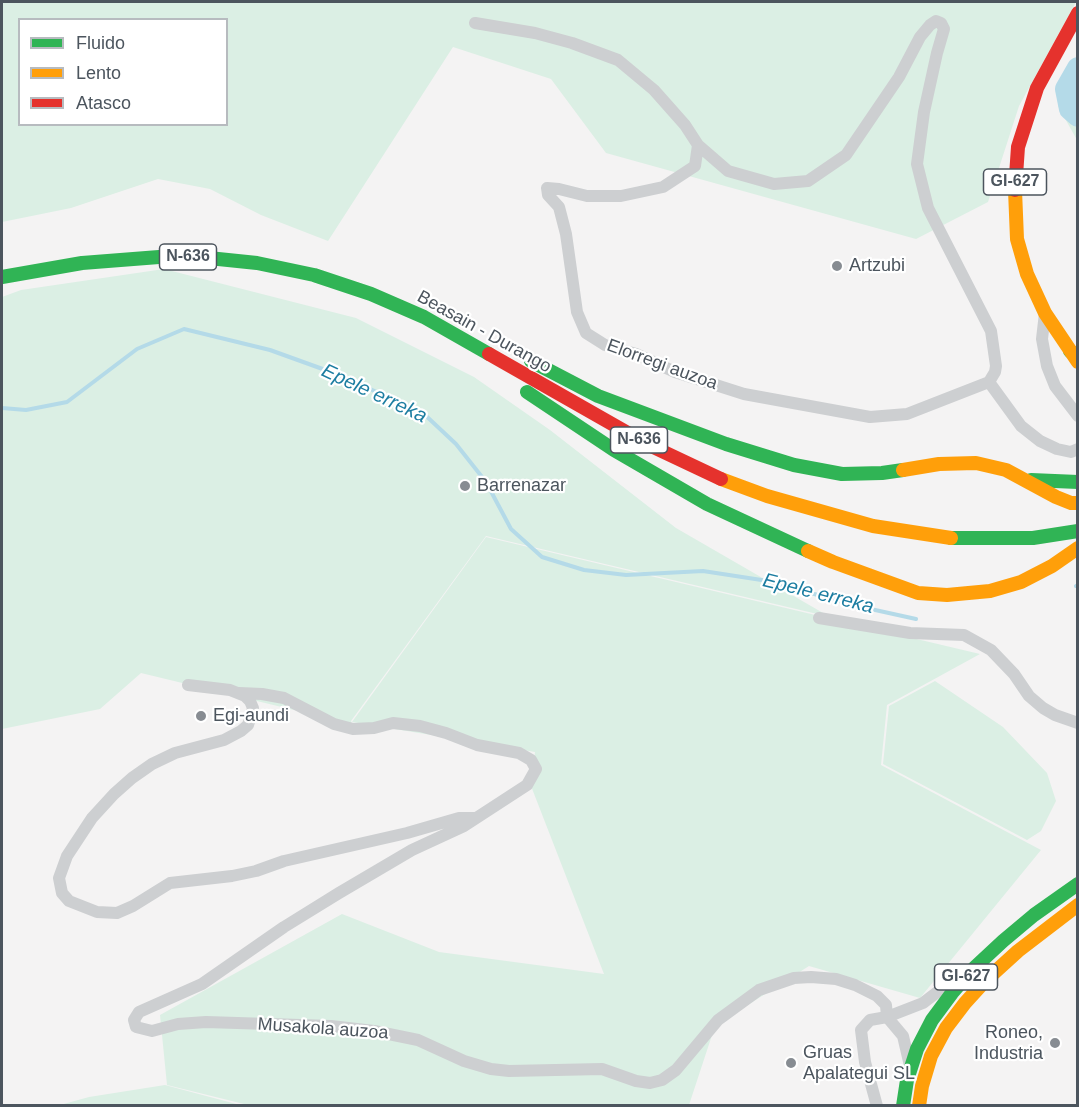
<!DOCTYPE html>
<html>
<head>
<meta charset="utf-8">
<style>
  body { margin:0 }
  #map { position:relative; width:1079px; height:1107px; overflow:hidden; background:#f4f3f3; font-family:Helvetica,sans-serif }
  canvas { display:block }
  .frame { position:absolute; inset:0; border:3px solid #4c555e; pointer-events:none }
  .legend { position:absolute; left:18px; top:18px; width:210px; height:108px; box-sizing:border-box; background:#fff; border:2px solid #b7bbbf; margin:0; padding:8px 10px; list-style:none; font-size:18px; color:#4c555e }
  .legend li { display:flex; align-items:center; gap:12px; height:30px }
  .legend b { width:30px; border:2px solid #b7bbbf }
</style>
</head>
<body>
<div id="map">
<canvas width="1079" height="1107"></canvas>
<div class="frame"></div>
<ul class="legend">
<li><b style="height:8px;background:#30b455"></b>Fluido</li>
<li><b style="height:8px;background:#ff9f0a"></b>Lento</li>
<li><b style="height:8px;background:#e5322d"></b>Atasco</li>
</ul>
</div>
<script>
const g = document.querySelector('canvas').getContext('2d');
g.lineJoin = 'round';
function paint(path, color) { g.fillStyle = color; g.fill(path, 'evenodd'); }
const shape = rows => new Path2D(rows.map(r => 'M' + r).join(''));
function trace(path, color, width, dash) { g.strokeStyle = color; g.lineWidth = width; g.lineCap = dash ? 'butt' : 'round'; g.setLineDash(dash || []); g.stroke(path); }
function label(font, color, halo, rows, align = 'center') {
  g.font = font + ' Helvetica,sans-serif'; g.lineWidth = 4.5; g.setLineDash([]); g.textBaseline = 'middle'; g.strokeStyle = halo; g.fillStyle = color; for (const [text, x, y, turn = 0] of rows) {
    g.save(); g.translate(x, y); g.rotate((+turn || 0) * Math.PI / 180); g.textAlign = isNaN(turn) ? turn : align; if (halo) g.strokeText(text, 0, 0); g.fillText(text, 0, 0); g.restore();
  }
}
paint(shape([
  [2,2,1076,2,1019,106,988,202,916,239,606,153,551,79,453,47,328,241,261,215,210,189,158,179,71,208,2,222],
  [20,20,226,20,226,124,20,124],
  [1077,59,1077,140,1058,106,1065,79],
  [164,269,356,318,474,377,550,430,676,528,830,617,486,536,351,721,352,724,141,673,100,709,2,729,2,297,21,290],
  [486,537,980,654,887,705,881,765,1041,850,920,998,809,966,715,1026,689,1105,248,1105,167,1085,160,1015,342,914,439,952,604,974,531,786,535,752,352,722],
  [935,681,1003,727,1047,773,1056,801,1041,831,1027,840,883,764,889,706],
  [165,1085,240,1105,60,1105,89,1097]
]), '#dbefe4');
trace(shape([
  [2,408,26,410,67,402,137,349,184,329,270,350,342,376,424,414,456,444,486,482,511,529,542,557,584,570,626,575,703,571,768,581,857,606,916,619],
  [1076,586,1078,585]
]), '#b4dae8', 4);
trace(shape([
  [1078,68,1066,89,1070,109,1078,116]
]), '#b4dae8', 22);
trace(shape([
  [475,23,535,33,572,43,618,60,654,90,685,125,698,145,695,166,663,187,621,196,587,196,559,189,547,188,548,195,559,207,566,234,577,312,586,333,605,345,636,354,675,372,744,394,870,417,907,414,989,382],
  [698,145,728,171,774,184,808,181,846,155,899,77,920,37,930,25,936,21,941,23,944,29,937,53,924,112,917,164,928,208,991,331,996,366,995,372,989,382,1021,426,1040,441,1057,449,1071,452,1078,449],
  [1045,313,1042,339,1047,366,1055,386,1078,416],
  [819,618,910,633,964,635,991,650,1014,674,1029,696,1043,708,1055,715,1078,723],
  [188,685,230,690,245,696,250,701,253,708,248,725,241,731,224,740,175,753,152,764,132,778,114,794,92,818,67,856,59,878,62,893,69,901,97,912,117,913,133,906,170,883,232,876,256,871,284,861,407,833,459,818,474,818],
  [239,693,262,694,284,698,334,724,353,729,374,728,393,723,420,726,446,733,477,745,519,753,531,760,536,769,527,785,464,826,412,850,339,893,284,927,202,984,139,1012,134,1020,136,1027,152,1031,178,1024,206,1022,331,1026,374,1031,418,1040,464,1061,491,1069,509,1071,602,1069,636,1081,650,1083,662,1080,676,1070,718,1020,759,990,794,978,811,977,836,979,855,985,877,996,886,1005,887,1017,903,1036,910,1066],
  [877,1106,865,1062,861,1030,870,1020,887,1017,923,1003,957,977]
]), '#cdcfd1', 12);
trace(shape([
  [2,277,82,263,159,257,199,257,257,263,314,275,371,294,424,317,489,354],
  [1070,351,1078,358],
  [531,361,598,396,726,444,794,465,842,474,882,473,903,470],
  [527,392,614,450,707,504,808,551],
  [1031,480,1078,482],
  [951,538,1033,538,1078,531],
  [903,1106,907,1080,917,1049,932,1020,952,993,974,968,1003,941,1034,915,1078,884]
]), '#30b455', 14);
trace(shape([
  [1015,190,1017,239,1027,274,1045,313,1078,362],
  [903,470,939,464,976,463,1006,470,1056,497,1071,503,1078,503],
  [721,479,767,496,873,526,951,538],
  [808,551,833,562,918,593,947,595,990,591,1021,582,1052,566,1078,548],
  [919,1106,922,1086,931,1056,946,1028,965,1003,985,981,1018,951,1078,905]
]), '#ff9f0a', 14);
trace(shape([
  [1015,190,1018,147,1037,88,1078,13],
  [489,354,649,445,721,479]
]), '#e5322d', 14);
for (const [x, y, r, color] of [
  [837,266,6,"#878c92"],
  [465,486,6,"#878c92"],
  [201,716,6,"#878c92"],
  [1055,1043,6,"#878c92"],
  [791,1063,6,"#878c92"]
]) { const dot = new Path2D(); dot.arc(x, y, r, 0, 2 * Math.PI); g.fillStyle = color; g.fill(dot); trace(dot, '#fff', 2); }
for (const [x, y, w] of [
  [1015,182,63],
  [188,257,57],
  [639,440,57],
  [966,977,63]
]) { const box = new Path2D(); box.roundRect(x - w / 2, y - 13, w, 26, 4.5); g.fillStyle = '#fff'; g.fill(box); trace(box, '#4c555e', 1.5); }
label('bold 16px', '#4c555e', null, [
  ["GI-627",1015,182],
  ["N-636",188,257],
  ["N-636",639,440],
  ["GI-627",966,977]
]);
label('18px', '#4c555e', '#fff', [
  ["Artzubi",849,266],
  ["Barrenazar",477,486],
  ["Egi-aundi",213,716],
  ["Roneo,",1043,1033,"right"],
  ["Industria",1043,1054,"right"],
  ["Gruas",803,1053],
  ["Apalategui SL",803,1074]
], 'left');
label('18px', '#4c555e', '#fff', [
  ["Beasain - Durango",484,332,29],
  ["Elorregi auzoa",662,365,20],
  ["Musakola auzoa",323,1029,4]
]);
label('italic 20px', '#1c7da1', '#fff', [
  ["Epele erreka",374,394,25],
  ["Epele erreka",818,594,14]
]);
</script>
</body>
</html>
